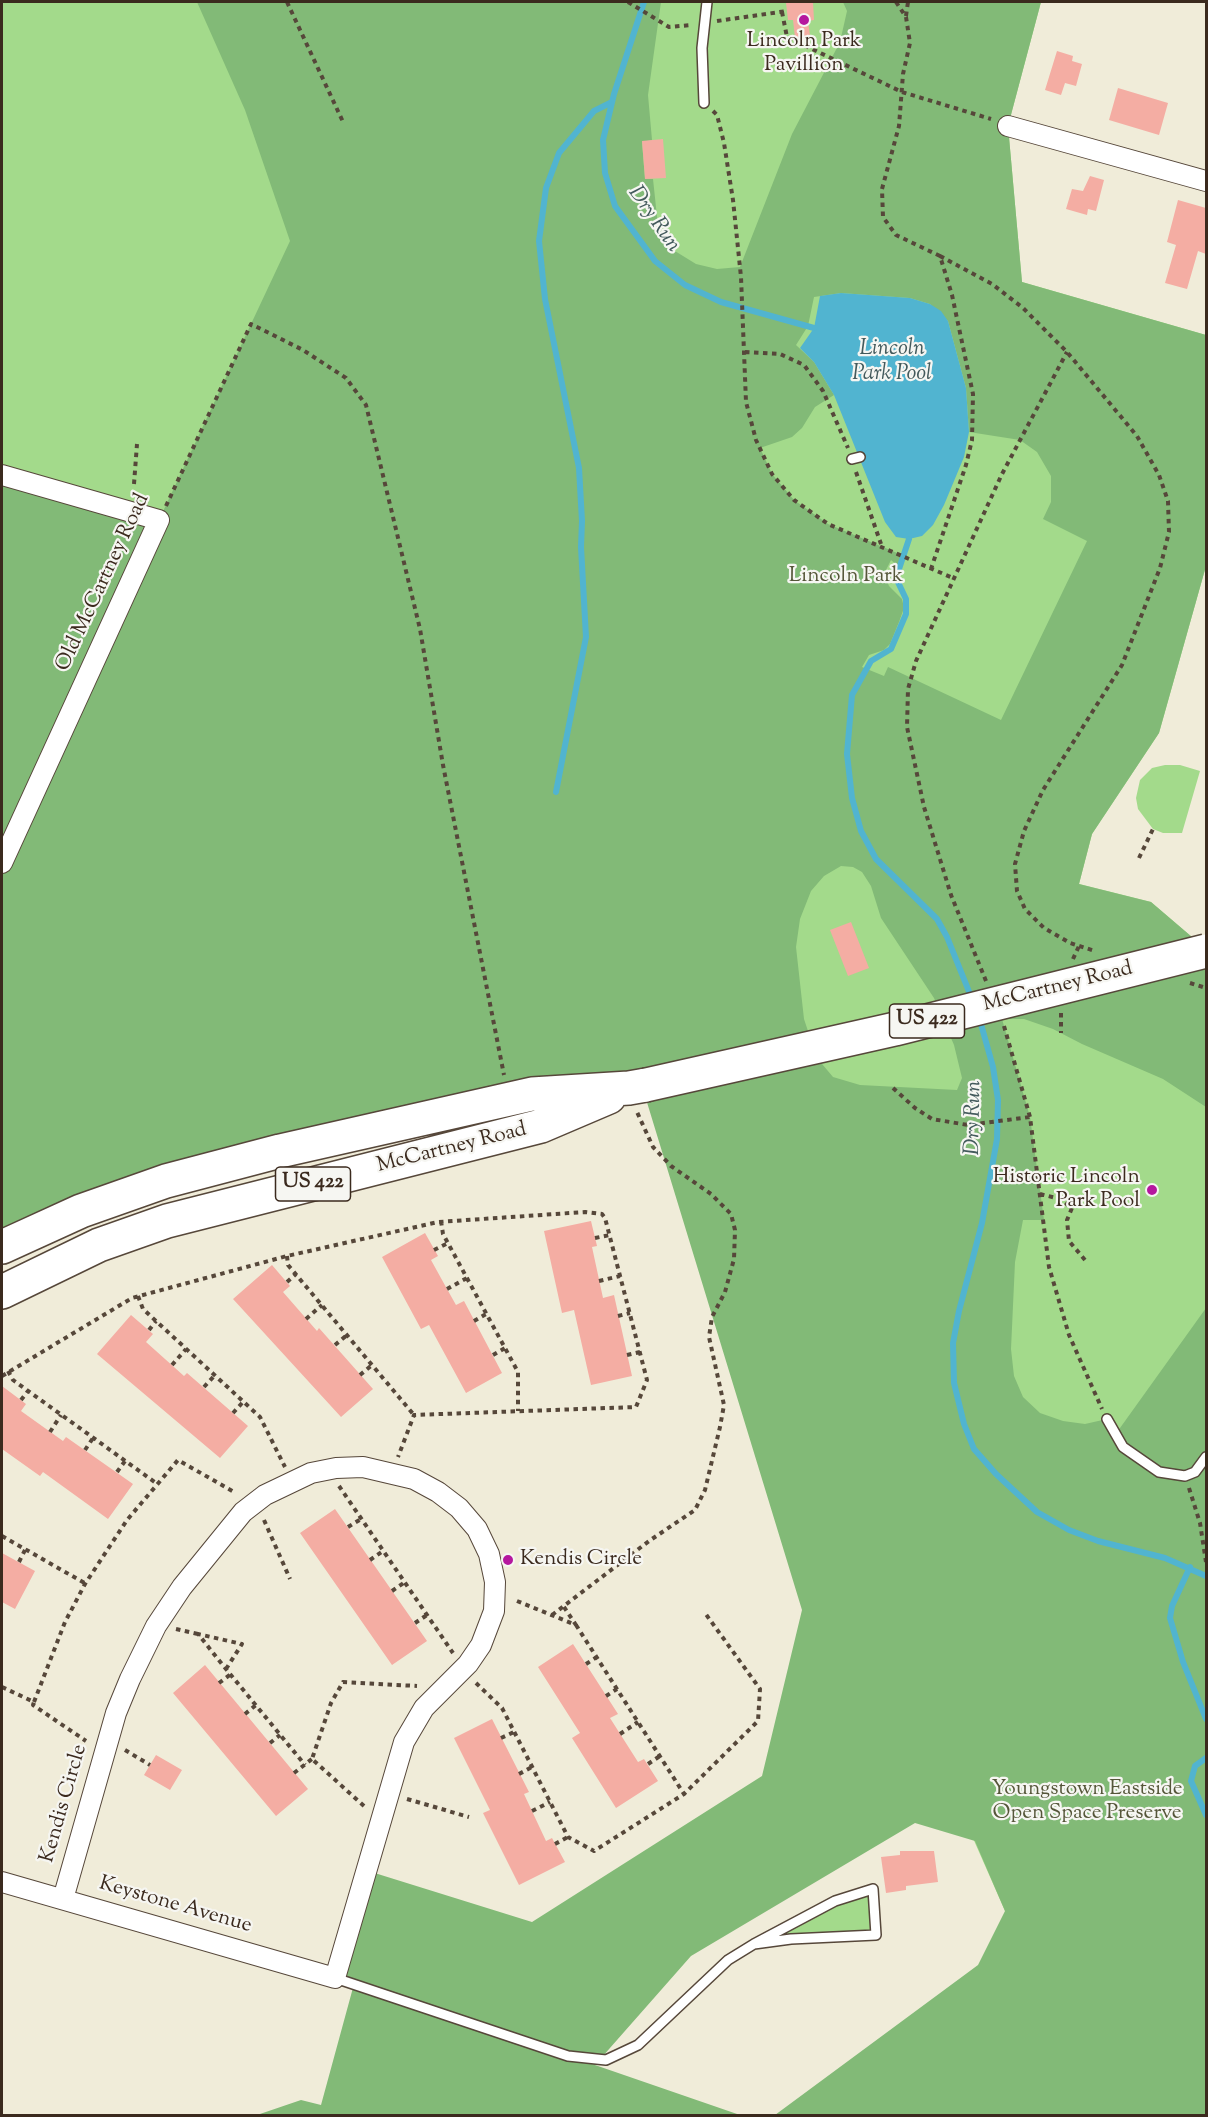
<!DOCTYPE html>
<html>
<head>
<meta charset="utf-8">
<style>
  body { margin:0 }
  #map { position:relative; width:1208px; height:2117px; overflow:hidden; background:#f0ecd9; font-family:"Sorts Mill Goudy",serif }
  canvas { display:block }
  .frame { position:absolute; inset:0; border:3px solid #3b2a1e; pointer-events:none }
</style>
</head>
<body>
<div id="map">
<canvas width="1208" height="2117"></canvas>
<div class="frame"></div>
</div>
<script>
const g = document.querySelector('canvas').getContext('2d');
g.lineJoin = 'round';
function paint(path, color) { g.fillStyle = color; g.fill(path, 'evenodd'); }
const shape = rows => new Path2D(rows.map(r => 'M' + r).join(''));
function trace(path, color, width, dash) { g.strokeStyle = color; g.lineWidth = width; g.lineCap = dash ? 'butt' : 'round'; g.setLineDash(dash || []); g.stroke(path); }
function label(font, color, halo, rows, align = 'center') {
  g.font = font + ' "Sorts Mill Goudy",serif'; g.lineWidth = 4.5; g.setLineDash([]); g.textBaseline = 'middle'; g.strokeStyle = halo; g.fillStyle = color; for (const [text, x, y, turn = 0] of rows) {
    g.save(); g.translate(x, y); g.rotate((+turn || 0) * Math.PI / 180); g.textAlign = isNaN(turn) ? turn : align; if (halo) g.strokeText(text, 0, 0); g.fillText(text, 0, 0); g.restore();
  }
}
paint(shape([
  [2,2,1041,2,1008,126,1022,282,1206,335,1206,566,1159,733,1092,834,1079,884,1151,902,1206,949,1206,2115,1006,2009,1005,1911,642,1086,2,475],
  [1165,765,1180,765,1200,771,1182,833,1163,833,1153,829,1138,809,1136,798,1140,780,1152,768],
  [873,1889,876,1935,754,1944,835,1901]
]), '#a3da8b');
paint(shape([
  [197,2,661,2,648,95,652,140,642,142,645,179,653,179,658,226,670,248,696,264,717,269,740,267,792,134,840,42,847,11,843,2,1041,2,1008,126,1022,282,1206,335,1206,566,1159,733,1092,834,1079,884,1151,902,1206,949,1206,1107,1163,1079,1082,1044,1053,1029,1024,1019,1002,1019,1030,1117,1044,1220,1023,1220,1015,1262,1011,1349,1014,1376,1023,1397,1040,1413,1063,1421,1085,1424,1107,1419,1115,1435,1206,1308,1206,2115,775,2115,978,1965,1005,1911,975,1841,915,1823,691,1956,595,2065,740,2115,257,2115,301,2100,321,2105,354,1984,335,1978,365,1870,532,1922,762,1776,802,1610,642,1086,280,1151,2,1247,2,475,159,520,290,241,245,110],
  [841,293,910,298,930,304,948,321,966,388,969,432,1020,440,1037,452,1051,476,1051,502,1043,519,1087,541,1001,720,888,667,884,676,862,667,869,655,884,650,890,644,899,622,904,608,902,599,889,586,884,574,891,560,898,566,902,555,828,524,794,500,772,474,760,448,792,437,802,428,815,407,834,395,814,362,796,345,808,326,814,297],
  [841,866,853,867,862,872,871,886,881,918,934,998,954,1045,962,1078,957,1090,860,1085,833,1077,817,1058,804,1019,796,947,800,919,811,891,824,876]
]), '#82ba77');
paint(shape([
  [841,293,910,298,930,304,941,311,948,321,966,388,969,432,964,457,944,505,933,525,922,536,909,539,896,537,885,522,834,395,814,362,800,348,814,328,820,296]
]), '#51b4d0');
trace(shape([
  [644,2,614,94,603,140,605,173,615,206,655,261,685,285,721,302,814,328],
  [909,539,896,578,906,599,906,614,891,649,871,661,852,695,847,754,852,798,861,831,876,859,937,919,947,937,972,999],
  [556,792,586,637,581,547,582,521,579,468,545,299,539,241,546,188,559,153,594,111,612,102],
  [979,1017,993,1067,998,1100,997,1139,982,1223,959,1311,953,1343,954,1383,964,1424,974,1449,996,1474,1037,1512,1069,1530,1098,1541,1165,1558,1206,1576],
  [1190,1567,1172,1606,1170,1618,1183,1662,1206,1719],
  [1206,1758,1195,1766,1191,1781,1206,1815]
]), '#51b4d0', 6);
paint(shape([
  [813,2,814,20,808,21,810,36,795,38,793,20,788,20,786,3],
  [1057,51,1073,56,1072,61,1082,64,1076,86,1065,83,1061,95,1045,90],
  [1118,88,1168,103,1159,135,1109,120],
  [663,139,666,178,645,179,642,141],
  [1090,176,1104,180,1096,211,1088,209,1087,215,1066,209,1072,189,1083,191],
  [1178,200,1206,208,1206,254,1198,251,1187,289,1165,283,1176,245,1167,242],
  [851,922,869,968,848,976,830,930],
  [591,1221,597,1246,592,1247,603,1298,614,1295,632,1376,591,1385,574,1310,562,1313,544,1231],
  [425,1233,438,1256,431,1260,447,1289,456,1305,464,1301,502,1373,466,1393,429,1325,421,1329,382,1257],
  [272,1265,290,1286,283,1292,317,1331,319,1328,373,1389,341,1417,233,1299],
  [131,1315,153,1334,146,1342,184,1376,187,1373,248,1426,220,1458,97,1354],
  [2,1386,26,1404,21,1411,63,1441,66,1437,133,1484,108,1519,43,1472,40,1476,2,1449],
  [335,1509,427,1641,392,1665,300,1533],
  [2,1553,35,1571,15,1609,2,1602],
  [573,1644,618,1714,610,1718,638,1762,644,1759,658,1781,616,1808,572,1738,580,1733,538,1667],
  [205,1665,308,1789,276,1816,173,1693],
  [492,1719,529,1792,524,1794,546,1841,552,1838,565,1862,519,1885,483,1813,490,1810,454,1738],
  [156,1755,182,1770,170,1790,144,1775],
  [900,1851,934,1851,938,1882,906,1886,906,1890,886,1893,881,1857,900,1855]
]), '#f4ada3');
const lane = shape([
  [704,103,702,48,707,2],
  [852,459,860,457],
  [1107,1419,1123,1447,1159,1472,1185,1476,1195,1472,1206,1457],
  [335,1978,568,2056,606,2060,638,2045,728,1960,754,1944,791,1939,876,1935,873,1889,835,1901,754,1944]
]);
const street = shape([
  [1008,126,1206,181],
  [2,475,159,520,2,863],
  [2,1882,335,1978,404,1742,424,1708,468,1664,481,1645,494,1611,495,1582,489,1554,477,1529,459,1508,438,1492,414,1479,363,1467,336,1468,311,1473,265,1495,243,1512,182,1587,156,1626,130,1679,116,1713,63,1899]
]);
const highway = shape([
  [2,1247,81,1211,166,1181,280,1151,532,1094,629,1088,646,1085],
  [2,1292,99,1245,167,1221,541,1126,609,1097]
]);
trace(lane, '#56473a', 12);
trace(street, '#56473a', 22);
trace(highway, '#56473a', 36);
trace(shape([
  [287,2,344,124],
  [628,2,669,27,691,25],
  [896,2,906,17,910,43,903,74,899,126,882,189,883,217,896,235,940,256,952,295,973,394,972,440,966,465,931,569],
  [782,12,787,37,902,92,991,119],
  [906,16,908,2],
  [717,21,787,11],
  [713,111,717,115,724,143,733,200,741,277,746,402,756,440,772,474,794,500,828,524,953,578],
  [940,256,992,284,1023,308,1067,352,1137,436,1159,475,1168,501,1169,532,1160,568,1122,665,1043,790,1024,831,1015,864,1017,891,1025,909,1044,928,1070,943,1095,951],
  [745,352,780,354,804,365,823,391,848,448],
  [856,472,881,544],
  [134,484,137,444],
  [166,506,251,324,303,350,346,378,366,405,420,629,443,765,504,1075],
  [1139,858,1153,829],
  [1073,959,1079,946],
  [986,981,951,895,924,807,907,727,908,689,916,661,1002,474,1067,352],
  [1190,983,1206,988],
  [1061,1013,1061,1033],
  [1004,1026,1030,1117,1049,1267,1069,1335,1102,1409],
  [893,1088,915,1108,932,1119,968,1125,1030,1117],
  [1040,1194,1060,1199,1072,1208,1067,1220,1069,1241,1085,1260,1088,1257],
  [441,1221,443,1234,518,1372,518,1411],
  [595,1238,610,1235],
  [434,1250,448,1243],
  [287,1256,288,1265,414,1415],
  [599,1281,620,1276],
  [287,1282,296,1274],
  [447,1289,467,1278],
  [138,1296,143,1309,260,1417,285,1467],
  [618,1316,630,1313],
  [306,1319,322,1305],
  [474,1321,486,1314],
  [149,1330,156,1321],
  [335,1345,347,1335],
  [493,1355,505,1348],
  [627,1355,640,1352],
  [172,1365,186,1349],
  [8,1371,13,1380,156,1483],
  [360,1375,372,1365],
  [2,1376,132,1298,287,1256,438,1222,585,1212,602,1214,605,1218,647,1380,636,1407,414,1415,398,1457],
  [204,1387,215,1375],
  [21,1400,28,1391],
  [233,1413,243,1402],
  [50,1432,61,1415],
  [85,1450,93,1438],
  [117,1472,125,1461],
  [339,1486,453,1653],
  [1189,1488,1200,1523,1206,1562],
  [264,1520,290,1579],
  [348,1527,361,1519],
  [2,1536,88,1585],
  [370,1560,383,1551],
  [19,1562,25,1550],
  [392,1591,405,1582],
  [517,1601,576,1625,562,1604],
  [552,1615,649,1541,695,1510,705,1490,720,1427,724,1405,709,1337,712,1317,725,1292,734,1259,735,1230,731,1214,711,1194,671,1166,653,1147,637,1112],
  [415,1623,427,1615],
  [576,1625,684,1794],
  [176,1629,198,1634],
  [586,1664,597,1657],
  [226,1669,242,1644,198,1634,226,1669,305,1765],
  [219,1683,231,1674],
  [476,1683,502,1708,568,1837,594,1851,684,1794,758,1721,760,1689,705,1613],
  [2,1687,34,1702,33,1705,86,1741],
  [606,1696,617,1689],
  [34,1702,65,1622,85,1584,127,1520,178,1460,234,1492],
  [245,1714,256,1705],
  [620,1734,638,1722],
  [501,1738,514,1732],
  [270,1743,280,1735],
  [125,1750,150,1765],
  [648,1764,660,1756],
  [294,1773,312,1759],
  [519,1774,532,1767],
  [407,1799,469,1817],
  [364,1806,312,1759,331,1703,343,1682,417,1686],
  [532,1811,550,1802],
  [555,1844,568,1837]
]), '#56473a', 4, [4.5, 4.5]);
trace(lane, '#fff', 9);
trace(street, '#fff', 20);
trace(highway, '#fff', 33);
const highwayBridge = shape([
  [646,1085,895,1029,1206,951]
]);
trace(highwayBridge, '#56473a', 36, []);
trace(highwayBridge, '#fff', 33);
for (const [x, y, r, color] of [
  [804,20,6,"#b5179e"],
  [1152,1190,6,"#b5179e"],
  [508,1560,6,"#b5179e"]
]) { const dot = new Path2D(); dot.arc(x, y, r, 0, 2 * Math.PI); g.fillStyle = color; g.fill(dot); trace(dot, '#f6f6f2', 2); }
for (const [x, y, w] of [
  [927,1021,75],
  [313,1184,75]
]) { const box = new Path2D(); box.roundRect(x - w / 2, y - 17, w, 34, 4.5); g.fillStyle = '#f6f6f2'; g.fill(box); trace(box, '#3b2a1e', 1.5); }
label('bold 20px', '#3b2a1e', null, [
  ["US 422",927,1021],
  ["US 422",313,1184]
]);
label('21px', '#3b2a1e', '#f6f6f2', [
  ["Lincoln Park",804,42],
  ["Pavillion",804,66],
  ["Historic Lincoln",1140,1178,"right"],
  ["Park Pool",1140,1202,"right"],
  ["Kendis Circle",520,1560,"left"]
]);
label('21px', '#555639', '#f6f6f2', [
  ["Lincoln Park",846,577],
  ["Youngstown Eastside",1087,1790],
  ["Open Space Preserve",1087,1814]
]);
label('21px', '#3b2a1e', '#f6f6f2', [
  ["Old McCartney Road",104,583,-65],
  ["McCartney Road",1058,988,-14],
  ["McCartney Road",452,1149,-14],
  ["Kendis Circle",65,1804,-74],
  ["Keystone Avenue",175,1906,16]
]);
label('italic 22px', '#435a5c', '#f6f6f2', [
  ["Dry Run",653,220,55],
  ["Lincoln",892,350],
  ["Park Pool",892,375],
  ["Dry Run",975,1118,-89]
]);
</script>
</body>
</html>
